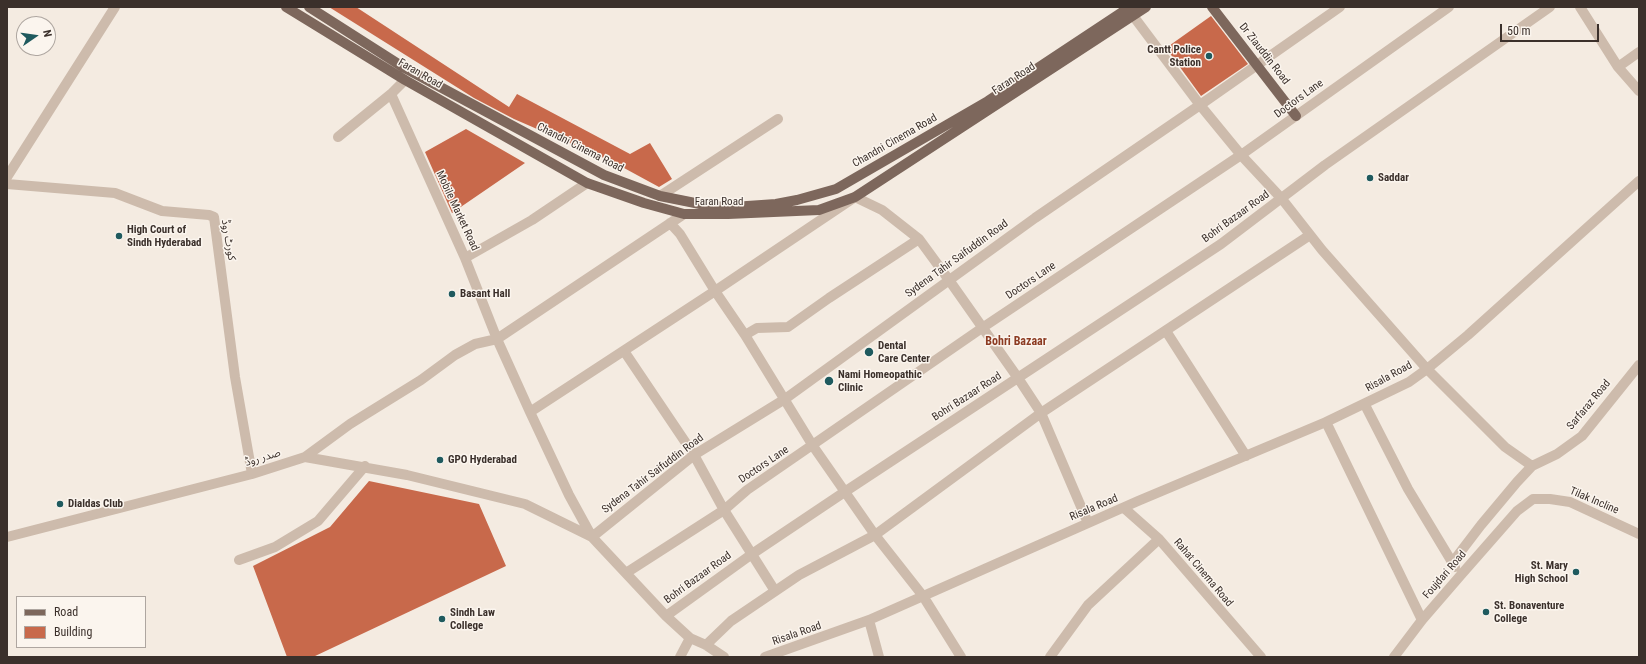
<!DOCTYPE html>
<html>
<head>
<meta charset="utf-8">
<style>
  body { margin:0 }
  #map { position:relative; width:1646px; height:664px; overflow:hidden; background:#f4ebe1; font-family:"Roboto Condensed",sans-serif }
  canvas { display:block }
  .frame { position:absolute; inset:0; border:8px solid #3b302b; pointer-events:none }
  .legend { position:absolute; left:16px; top:596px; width:130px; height:52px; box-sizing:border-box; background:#fbf5ee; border:1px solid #aea6a0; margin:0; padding:5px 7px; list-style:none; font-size:12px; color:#3b302b }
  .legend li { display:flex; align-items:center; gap:8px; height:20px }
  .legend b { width:20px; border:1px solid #aea6a0 }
  .north { position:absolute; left:16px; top:16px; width:40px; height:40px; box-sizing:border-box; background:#fbf5ee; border:1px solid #aea6a0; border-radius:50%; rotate:77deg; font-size:11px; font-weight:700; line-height:16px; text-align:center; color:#3b302b }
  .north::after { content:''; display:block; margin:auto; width:14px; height:18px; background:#1f5a5e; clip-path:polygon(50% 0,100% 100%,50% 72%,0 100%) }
  .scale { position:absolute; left:1500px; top:24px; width:99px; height:18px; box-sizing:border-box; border:2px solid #3b302b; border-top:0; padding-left:5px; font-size:12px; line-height:14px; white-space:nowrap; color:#3b302b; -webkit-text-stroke:3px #fbf5ee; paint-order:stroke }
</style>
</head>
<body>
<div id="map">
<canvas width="1646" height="664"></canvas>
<div class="frame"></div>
<ul class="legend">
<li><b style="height:5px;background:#7d675c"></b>Road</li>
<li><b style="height:11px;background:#c8694b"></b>Building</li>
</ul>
<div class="north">N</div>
<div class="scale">50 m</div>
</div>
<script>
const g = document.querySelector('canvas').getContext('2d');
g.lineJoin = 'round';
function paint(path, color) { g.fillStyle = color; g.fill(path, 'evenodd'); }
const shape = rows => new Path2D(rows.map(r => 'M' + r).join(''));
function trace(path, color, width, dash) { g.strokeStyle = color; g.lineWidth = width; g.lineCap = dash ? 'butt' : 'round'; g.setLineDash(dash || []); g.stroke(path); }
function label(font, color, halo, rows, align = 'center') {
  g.font = font + ' "Roboto Condensed","Noto Sans Arabic",sans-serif'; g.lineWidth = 3; g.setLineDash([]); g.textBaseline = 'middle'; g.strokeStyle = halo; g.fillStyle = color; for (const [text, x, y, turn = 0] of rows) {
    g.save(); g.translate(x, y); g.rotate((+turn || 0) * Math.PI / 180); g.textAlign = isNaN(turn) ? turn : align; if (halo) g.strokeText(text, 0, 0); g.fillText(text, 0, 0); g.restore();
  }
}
paint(shape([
  [329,7,356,7,509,107,517,94,630,154,650,143,672,179,659,187,613,162,514,119,474,98],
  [1211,16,1248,64,1201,96,1166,48],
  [466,129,525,163,452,213,425,152],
  [369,481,479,504,506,566,313,657,287,657,253,566,330,527]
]), '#c8694b');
trace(shape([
  [1580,7,1618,67,1639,91],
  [1128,9,1200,105,1241,155,1282,199,1322,250,1427,369,1505,447,1532,466],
  [1618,67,1639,52],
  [391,94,465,258,497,339,530,412,569,495,592,537,694,455,785,399,1035,218,1200,105,1340,7],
  [338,137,391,94,405,80],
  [7,177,115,7],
  [7,184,115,193,162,211,209,215,214,217,235,377,252,474],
  [660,196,778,119],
  [670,223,680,234,715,291,745,335,813,446,875,535,923,596,961,657],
  [465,258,532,220,587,183],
  [1166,331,1246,456],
  [745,335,757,328,788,327,829,298,919,239],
  [624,351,694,455,724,510,775,591],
  [1365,405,1408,489,1455,567],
  [530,412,715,291,855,197,882,210,919,239,949,280,1018,378,1041,413,1088,523],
  [1326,422,1422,620],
  [305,457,407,475,525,504,592,537,666,616,690,638,706,645,724,657],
  [1124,508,1159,539,1261,657],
  [7,537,252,474,305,457,350,424,421,380,455,355,475,344,497,339,684,214],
  [239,560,275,547,318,521,365,466],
  [1452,563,1481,525,1517,482,1532,466,1557,454,1582,436,1639,365],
  [626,573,724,510,747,490,982,328,1241,155,1449,7],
  [666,616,752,554,846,491,1221,244,1325,165,1550,7],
  [869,620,879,657],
  [706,645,731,621,799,575,875,535,1041,413,1310,235],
  [680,657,690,638],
  [765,657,869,620,1138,501,1326,422,1409,382,1427,369,1468,335,1639,181],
  [1050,657,1088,605,1159,539],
  [1394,657,1422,620,1460,576,1517,511,1533,499,1550,499,1570,502,1639,534]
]), '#cdbbac', 10);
trace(shape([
  [286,7,405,80,587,183,644,203,684,214,728,214,819,210,855,197,1146,7],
  [309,7,403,67,604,175,660,196,710,206,733,207,776,204,797,200,836,189,988,101,1130,7],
  [1212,7,1296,116]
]), '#7d675c', 10);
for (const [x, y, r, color] of [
  [1209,56,4,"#1f5a5e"],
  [1370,178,4,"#1f5a5e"],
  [119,236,4,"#1f5a5e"],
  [452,294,4,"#1f5a5e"],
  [869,352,5,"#1f5a5e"],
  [829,381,5,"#1f5a5e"],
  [440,460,4,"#1f5a5e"],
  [60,504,4,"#1f5a5e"],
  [1576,572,4,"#1f5a5e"],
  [1486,612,4,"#1f5a5e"],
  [442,619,4,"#1f5a5e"]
]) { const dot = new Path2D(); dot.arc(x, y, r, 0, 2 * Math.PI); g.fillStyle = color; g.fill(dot); trace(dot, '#fbf5ee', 1.5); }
label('bold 11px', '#3b302b', '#fbf5ee', [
  ["Cantt Police",1201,50,"right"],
  ["Station",1201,63,"right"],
  ["Saddar",1378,178],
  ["High Court of",127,230],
  ["Sindh Hyderabad",127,243],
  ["Basant Hall",460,294],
  ["Dental",878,346],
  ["Care Center",878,359],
  ["Nami Homeopathic",838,375],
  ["Clinic",838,388],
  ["GPO Hyderabad",448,460],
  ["Dialdas Club",68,504],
  ["St. Mary",1568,566,"right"],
  ["High School",1568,579,"right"],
  ["St. Bonaventure",1494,606],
  ["College",1494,619],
  ["Sindh Law",450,613],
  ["College",450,626]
], 'left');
label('11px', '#3b302b', '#fbf5ee', [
  ["Dr Ziauddin Road",1264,54,52],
  ["Faran Road",420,74,30],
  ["Faran Road",1014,79,-33],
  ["Doctors Lane",1299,99,-36],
  ["Chandni Cinema Road",895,141,-30],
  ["Chandni Cinema Road",580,148,27],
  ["Faran Road",719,202],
  ["Mobile Market Road",457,211,65],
  ["Bohri Bazaar Road",1236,217,-36],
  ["کورٹ روڈ",228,240,80],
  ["Sydena Tahir Saifuddin Road",957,259,-36],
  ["Doctors Lane",1031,281,-34],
  ["Risala Road",1389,377,-29],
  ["Bohri Bazaar Road",967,397,-33],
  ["Sarfaraz Road",1589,405,-50],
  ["صدر روڈ",263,458,-17],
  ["Doctors Lane",764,465,-34],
  ["Sydena Tahir Saifuddin Road",653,474,-37],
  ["Tilak Incline",1594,501,23],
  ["Risala Road",1094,508,-23],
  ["Rahat Cinema Road",1203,573,50],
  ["Foujdari Road",1445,575,-49],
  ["Bohri Bazaar Road",698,578,-36],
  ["Risala Road",797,634,-19]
]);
label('bold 12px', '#8c3b22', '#fbf5ee', [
  ["Bohri Bazaar",1016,342]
]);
</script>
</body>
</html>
